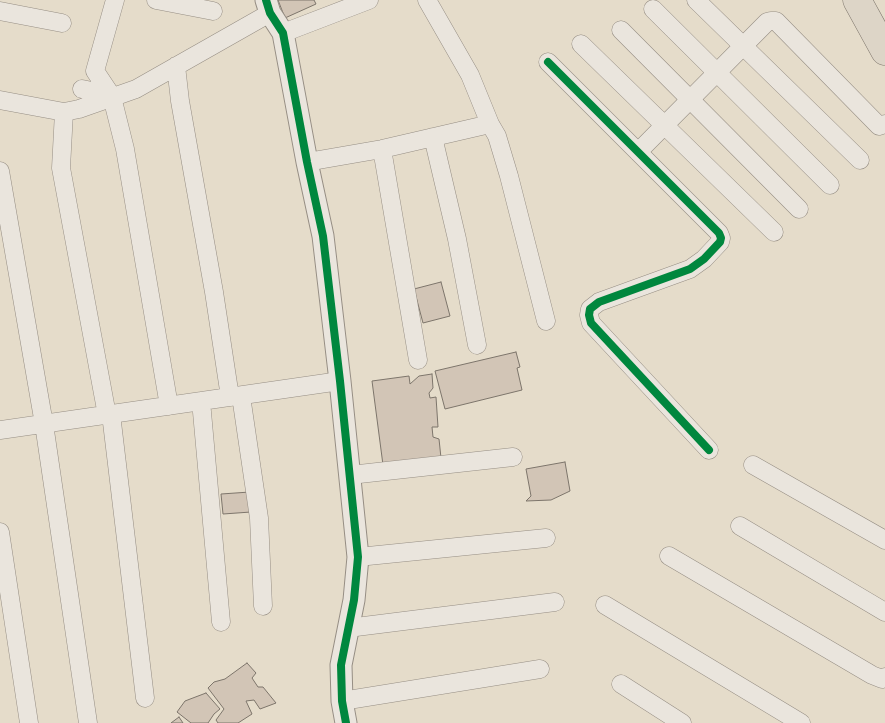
<!DOCTYPE html>
<html>
<head>
<meta charset="utf-8">
<style>
  body { margin:0 }
  canvas { display:block; background:#e5dcca }
</style>
</head>
<body>
<canvas width="885" height="723"></canvas>
<script>
const g = document.querySelector('canvas').getContext('2d');
g.lineJoin = 'round';
function paint(path, color) { g.fillStyle = color; g.fill(path, 'evenodd'); }
const shape = rows => new Path2D(rows.map(r => 'M' + r).join(''));
function trace(path, color, width, dash) { g.strokeStyle = color; g.lineWidth = width; g.lineCap = dash ? 'butt' : 'round'; g.setLineDash(dash || []); g.stroke(path); }
const building = shape([
  [278,0,314,0,316,4,285,18,278,0],
  [441,282,450,316,423,323,414,289,441,282],
  [516,352,520,367,517,368,522,390,445,409,435,371,516,352],
  [432,374,433,388,429,393,430,398,436,397,438,427,432,427,433,437,439,439,441,458,383,465,372,381,409,376,410,384,419,376,432,374],
  [565,462,570,491,551,500,526,501,531,496,526,469,565,462],
  [250,492,251,512,223,514,221,494,250,492],
  [247,663,256,673,252,678,258,687,263,687,276,703,260,709,254,700,246,701,252,714,238,723,218,723,216,720,224,709,208,688,214,682,225,679,247,663],
  [206,693,220,709,214,714,208,723,191,723,177,712,185,701,206,693],
  [179,717,183,723,171,723,179,717]
]);
paint(building, '#d2c5b6');
trace(building, '#7d756b', 1);
const minor = shape([
  [156,0,213,11],
  [427,0,470,75,490,124],
  [696,0,860,160],
  [653,9,830,185],
  [0,11,62,23],
  [621,30,799,209],
  [283,33,369,0],
  [581,44,774,232],
  [548,62,719,233,721,238,720,242,704,259,690,269,599,302,590,309,589,315,591,323,709,450],
  [176,66,180,101,214,292,230,397],
  [82,89,111,95,95,71,115,0],
  [112,97,125,149,169,406],
  [0,100,64,112,79,109,136,89,270,13],
  [64,112,61,168,107,415],
  [433,137,457,239,477,345],
  [382,149,418,360],
  [638,152,767,22,771,21,776,21,879,126,885,124],
  [307,162,382,149,490,124,497,136,509,176,546,321],
  [0,171,44,424,88,723],
  [241,396,259,518,263,606],
  [201,401,221,622],
  [111,414,145,698],
  [0,430,340,381],
  [753,465,885,540],
  [350,475,513,457],
  [740,526,885,612],
  [0,532,29,723],
  [669,556,872,675,882,679,885,677],
  [358,557,546,538],
  [605,605,801,723],
  [348,628,555,602],
  [621,684,682,723],
  [342,701,540,669]
]);
const tertiary = shape([
  [266,0,270,13,283,33,307,162,323,236,340,381,358,557,354,600,341,665,342,701,346,723]
]);
const primary = shape([
  [857,0,885,51]
]);
trace(minor, '#968e84', 19);
trace(tertiary, '#968e84', 23);
trace(primary, '#7d756b', 29);
trace(minor, '#eae5dd', 18);
trace(tertiary, '#eae5dd', 21);
trace(primary, '#ddd5c7', 28);
trace(shape([
  [266,0,270,13,283,33,307,162,323,236,340,381,358,557,354,600,341,665,342,701,346,723],
  [548,62,719,233,721,238,720,242,704,259,690,269,599,302,590,309,589,315,591,323,709,450]
]), '#00873e', 8);
</script>
</body>
</html>
